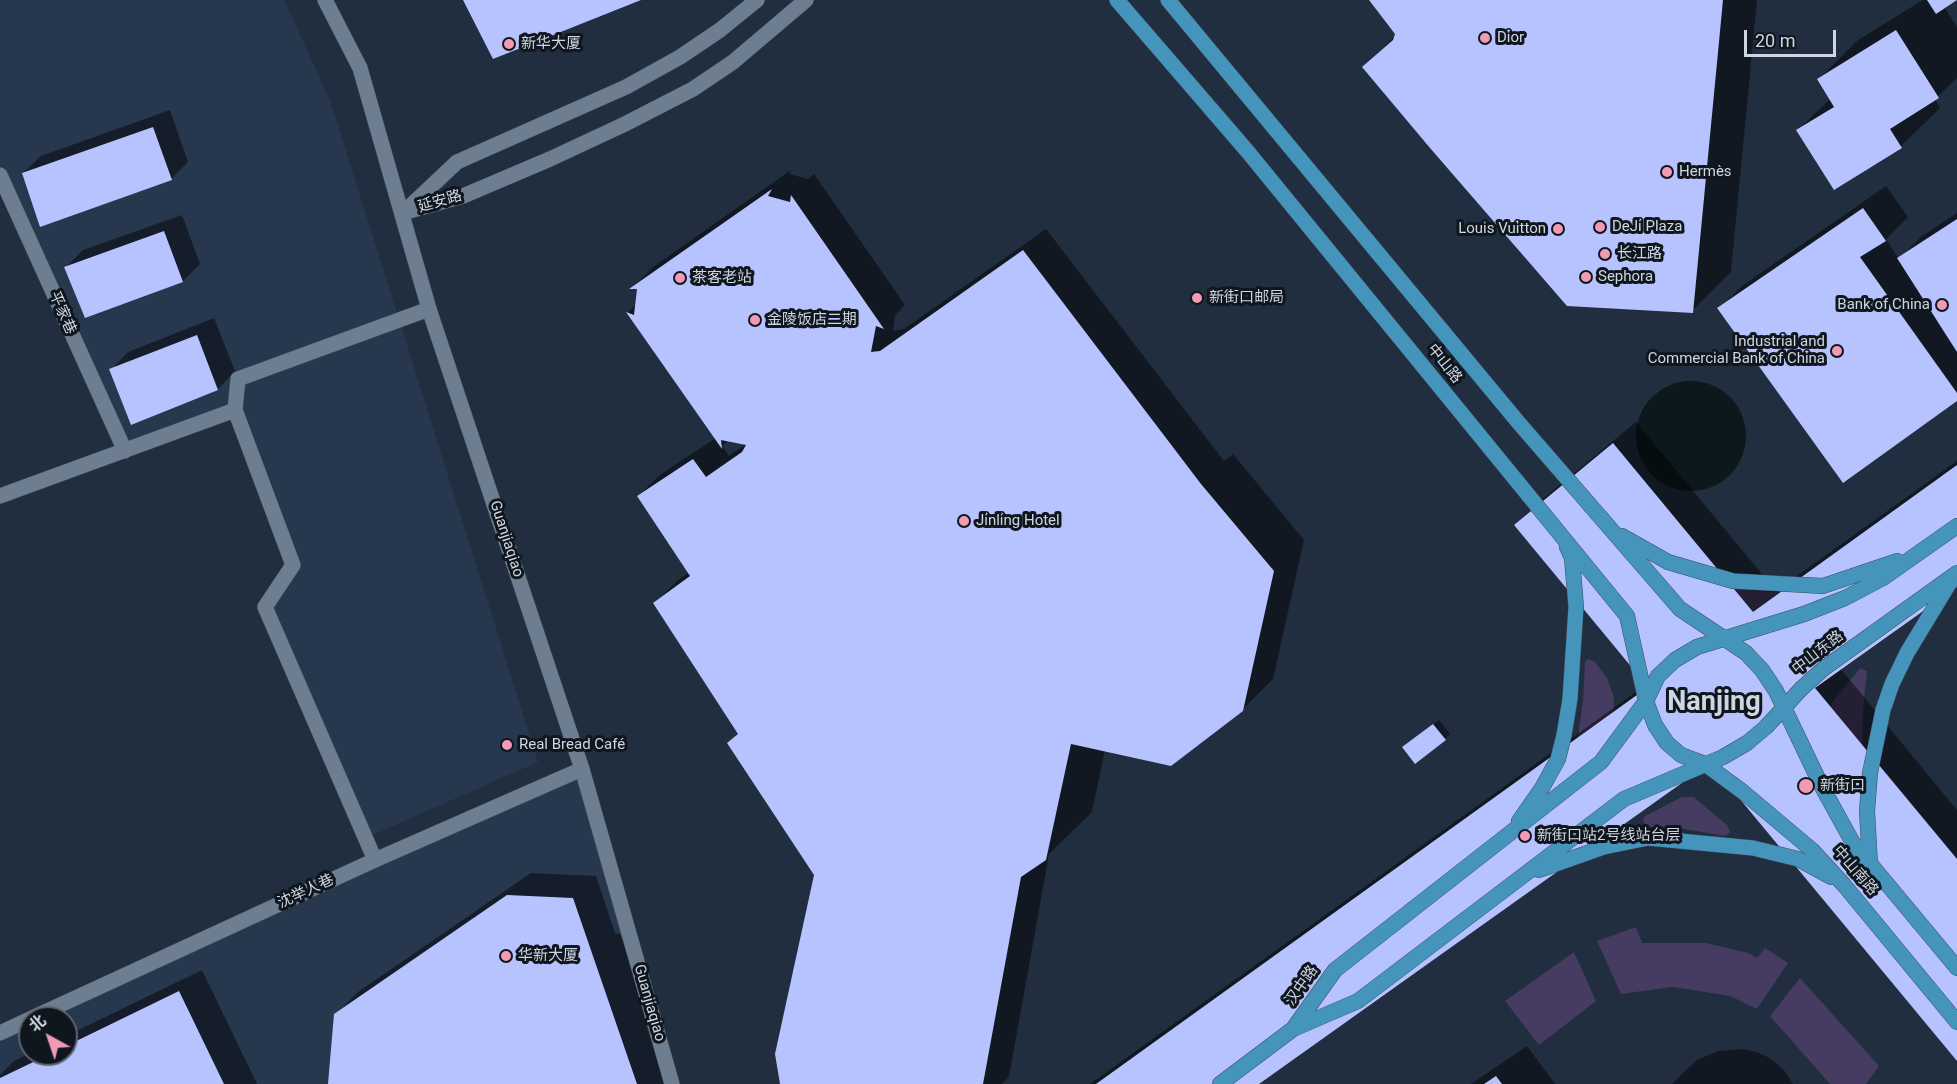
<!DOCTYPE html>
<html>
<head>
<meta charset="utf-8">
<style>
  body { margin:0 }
  #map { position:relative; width:1957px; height:1084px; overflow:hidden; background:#212e3f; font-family:Roboto,"Noto Sans SC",sans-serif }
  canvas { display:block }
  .north { position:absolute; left:18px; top:1006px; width:60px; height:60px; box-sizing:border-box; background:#10161e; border:2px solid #5c636c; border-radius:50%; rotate:320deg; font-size:16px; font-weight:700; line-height:24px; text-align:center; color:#ced6e1 }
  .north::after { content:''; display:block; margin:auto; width:21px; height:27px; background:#f09ab5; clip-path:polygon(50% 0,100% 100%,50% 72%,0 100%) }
  .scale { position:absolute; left:1744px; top:30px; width:92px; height:27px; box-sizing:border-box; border:3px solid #ced6e1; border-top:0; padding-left:8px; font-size:18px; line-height:21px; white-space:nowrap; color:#ced6e1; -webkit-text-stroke:4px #10161e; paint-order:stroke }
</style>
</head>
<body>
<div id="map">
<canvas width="1957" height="1084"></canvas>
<div class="north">北</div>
<div class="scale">20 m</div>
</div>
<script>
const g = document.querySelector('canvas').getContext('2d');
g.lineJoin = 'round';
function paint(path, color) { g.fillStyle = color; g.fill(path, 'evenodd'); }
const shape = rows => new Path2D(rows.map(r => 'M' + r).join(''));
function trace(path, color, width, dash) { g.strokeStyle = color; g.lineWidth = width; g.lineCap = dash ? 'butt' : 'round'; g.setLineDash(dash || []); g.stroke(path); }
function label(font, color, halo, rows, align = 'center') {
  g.font = font + ' Roboto,"Noto Sans SC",sans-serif'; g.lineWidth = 6; g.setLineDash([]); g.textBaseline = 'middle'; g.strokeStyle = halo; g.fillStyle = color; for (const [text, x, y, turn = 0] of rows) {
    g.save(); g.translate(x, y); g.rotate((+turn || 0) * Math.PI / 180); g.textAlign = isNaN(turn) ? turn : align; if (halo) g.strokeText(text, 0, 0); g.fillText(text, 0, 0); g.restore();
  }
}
paint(shape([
  [0,0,284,0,330,100,538,762,366,838,265,607,293,565,235,410,125,451,0,175],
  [582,769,672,1084,0,1084,0,1035,30,1021,30,1054,66,1054,66,1018,37,1018]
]), '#27384e');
paint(shape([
  [1709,585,1755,591,1796,593,1760,615,1732,610],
  [1588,659,1595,662,1607,678,1614,698,1614,710,1604,725,1577,743,1583,701,1585,662],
  [1860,668,1867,671,1863,710,1862,753,1830,715,1832,703],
  [1682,797,1694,797,1727,825,1730,832,1726,836,1684,829,1645,826,1643,819,1645,816],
  [1636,927,1642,943,1706,943,1748,953,1757,958,1765,948,1788,963,1757,1009,1730,996,1687,989,1672,987,1621,994,1597,941],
  [1574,952,1596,1001,1539,1045,1505,1001],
  [1800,978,1879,1066,1866,1084,1830,1084,1770,1016]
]), '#463b60');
paint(shape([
  '1636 436a55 55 0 1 1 110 0a55 55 0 1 1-110 0Z'
]), '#0b191c');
paint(shape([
  [1371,0,1757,0,1731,272,1692,311,1364,67,1396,35],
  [1923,0,1955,0,1944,7,1957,27,1957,78,1935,99,1940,108,1901,146,1835,188,1798,130,1831,98,1819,79,1858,40],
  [170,110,188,162,171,179,23,173,41,156],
  [791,170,789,174,808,179,814,174,905,305,895,315,893,331,904,329,1046,229,1224,461,1233,454,1304,540,1273,679,1242,710,1105,750,1092,812,1049,854,1009,1077,1002,1084,782,1084,816,875,740,733,655,603,677,581,689,572,638,496,661,474,716,438,628,312,637,303,639,287,633,287,653,267],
  [729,440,746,444,729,456,722,446],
  [1886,186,1908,217,1886,239,1899,259,1922,236,1957,213,1957,399,1719,309,1742,286],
  [182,215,200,264,183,281,65,268,83,250],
  [214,318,235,371,218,389,132,423,111,370,128,352],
  [1636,422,1776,591,1957,461,1957,585,1840,668,1957,810,1957,1058,1711,761,1257,1084,1090,1084,1647,684,1516,525,1538,503],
  [1439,720,1450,734,1445,739,1410,742],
  [531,873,596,876,615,933,620,934,647,990,644,1019,667,1084,329,1084,335,1015,358,992],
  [202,970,257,1084,0,1084,0,1075,14,1061,30,1053,66,1054,66,1036],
  [1527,1046,1555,1084,1471,1084],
  [1743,1049,1756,1052,1770,1058,1784,1070,1793,1084,1672,1084,1697,1060,1718,1051]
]), '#0007');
paint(shape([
  [463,0,641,0,493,59],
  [1369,0,1723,0,1693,313,1567,306,1430,148,1362,67,1393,40,1395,34],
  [1927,0,1957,0,1936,14],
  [1896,30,1939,98,1890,129,1902,148,1834,190,1796,130,1834,107,1817,79],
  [153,127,172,180,40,227,22,173],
  [772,189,768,196,790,202,791,195,884,329,876,326,871,352,880,351,1023,250,1201,484,1274,571,1243,711,1171,766,1071,744,1046,860,1021,877,983,1084,780,1084,775,1054,814,875,727,743,738,734,653,603,690,576,637,496,693,459,706,477,742,452,746,445,721,440,722,449,626,312,634,315,637,289,629,289],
  [1863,208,1886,241,1860,257,1957,393,1957,401,1843,483,1717,308],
  [1957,219,1957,352,1897,258],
  [164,231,183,282,85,318,64,267],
  [197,335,218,390,131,425,109,369],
  [1613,443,1753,612,1957,465,1957,587,1815,688,1957,859,1957,1061,1710,763,1259,1084,1096,1084,1648,687,1514,525],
  [1433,724,1446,740,1415,764,1402,747],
  [507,895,573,898,637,1084,328,1084,334,1014],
  [179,991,224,1084,0,1084,0,1078,50,1054,66,1054,66,1046],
  [1496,1076,1502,1084,1484,1084]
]), '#b7c3fe');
const street = shape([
  [0,175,125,451],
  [235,410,293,565,265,607,375,860],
  [0,496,235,410,238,379,429,309],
  [32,1018,375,860,582,769],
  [0,1033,30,1019]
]);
const secondary = shape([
  [325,0,360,68,429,309,582,769,672,1084],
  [405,211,457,162,626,87,680,57,720,30,757,0],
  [402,213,463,196,550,159,625,124,693,89,733,62,806,0]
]);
const primary = shape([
  [1117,0,1248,152,1627,616,1646,701,1655,725,1667,743,1681,755,1705,764,1743,792,1812,850,1844,885,1957,1022],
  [1168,0,1518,422,1680,609,1746,653,1762,670,1776,691,1821,785,1853,843,1957,968],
  [1622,536,1668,562,1733,581,1823,586,1897,561],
  [1519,821,1542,788,1558,759,1564,735,1570,699,1576,607,1572,558,1567,547],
  [1870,864,1867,811,1870,773,1883,710,1892,684,1907,653,1950,582],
  [1539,870,1604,847,1648,838,1753,848,1798,859,1831,877],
  [1293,1029,1335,970,1601,762,1646,701,1658,676,1675,660,1697,647,1804,614,1845,598,1883,578,1957,526],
  [1220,1084,1293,1029,1358,1001,1624,799,1723,757,1747,743,1766,727,1801,689,1823,669,1957,573]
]);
trace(street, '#414c5a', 16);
trace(secondary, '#414c5a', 16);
trace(primary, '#414c5a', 16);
trace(street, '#6e7e91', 15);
trace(secondary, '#6e7e91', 15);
trace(primary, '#4494bc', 15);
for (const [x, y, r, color] of [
  [1485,38,6,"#f09ab5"],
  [509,44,6,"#f09ab5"],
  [1667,172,6,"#f09ab5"],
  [1600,227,6,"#f09ab5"],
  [1558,229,6,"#f09ab5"],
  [1605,254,6,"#f09ab5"],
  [1586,277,6,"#f09ab5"],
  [680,278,6,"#f09ab5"],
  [1197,298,6,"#f09ab5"],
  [1942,305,6,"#f09ab5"],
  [755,320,6,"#f09ab5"],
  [1837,351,6,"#f09ab5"],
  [964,521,6,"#f09ab5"],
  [507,745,6,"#f09ab5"],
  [1806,786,8,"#f09ab5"],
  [1525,836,6,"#f09ab5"],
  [506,956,6,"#f09ab5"]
]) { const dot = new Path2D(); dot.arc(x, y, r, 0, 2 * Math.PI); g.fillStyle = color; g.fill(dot); trace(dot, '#10161e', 2); }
label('15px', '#ced6e1', '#10161e', [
  ["Dior",1497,38],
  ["新华大厦",521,44],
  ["Hermès",1679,172],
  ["DeJi Plaza",1612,227],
  ["Louis Vuitton",1546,229,"right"],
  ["长江路",1617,254],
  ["Sephora",1598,277],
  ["茶客老站",692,278],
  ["新街口邮局",1209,298],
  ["Bank of China",1930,305,"right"],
  ["金陵饭店二期",767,320],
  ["Industrial and",1825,342,"right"],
  ["Commercial Bank of China",1825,359,"right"],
  ["Jinling Hotel",976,521],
  ["Real Bread Café",519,745],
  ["新街口",1820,786],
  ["新街口站2号线站台层",1537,836],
  ["华新大厦",518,956]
], 'left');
label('15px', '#ced6e1', '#10161e', [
  ["延安路",440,202,-16],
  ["平家巷",62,313,66],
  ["中山路",1444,364,51],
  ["Guanjiaqiao",506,539,72],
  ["中山东路",1818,653,-38],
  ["中山南路",1855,871,49],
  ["沈举人巷",306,892,-25],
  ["汉中路",1302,986,-55],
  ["Guanjiaqiao",649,1003,74]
]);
label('bold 27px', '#ced6e1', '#10161e', [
  ["Nanjing",1714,703]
]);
</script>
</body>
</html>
